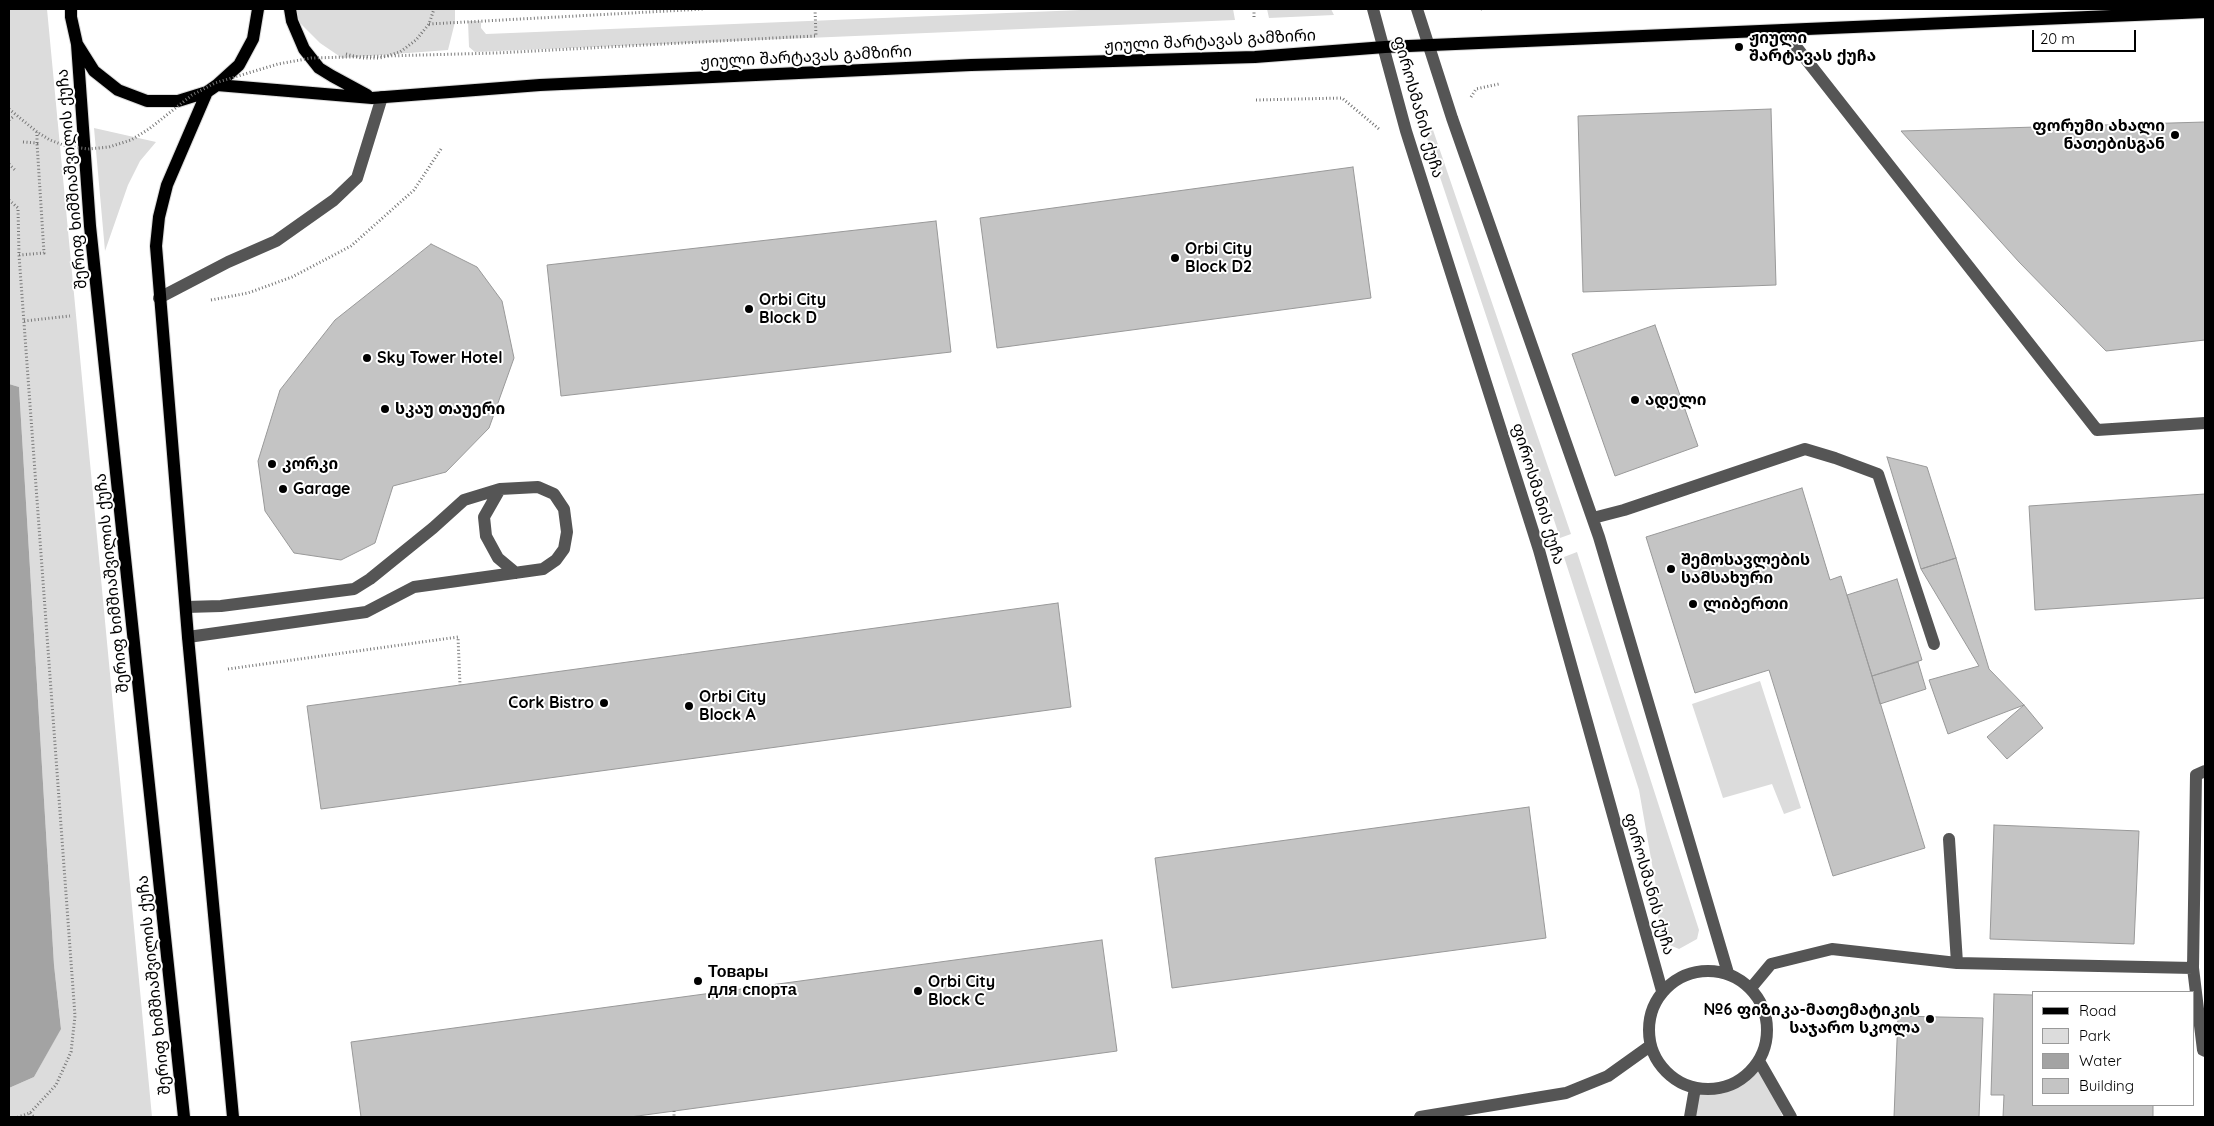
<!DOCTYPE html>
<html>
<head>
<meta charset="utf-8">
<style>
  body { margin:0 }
  #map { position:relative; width:2214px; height:1126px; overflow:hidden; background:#fff; font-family:Quicksand,sans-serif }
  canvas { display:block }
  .frame { position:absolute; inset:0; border:10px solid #000; pointer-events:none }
  .legend { position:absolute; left:2032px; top:991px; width:162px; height:115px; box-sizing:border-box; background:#fff; border:1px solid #999; margin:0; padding:6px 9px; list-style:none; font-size:15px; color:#000 }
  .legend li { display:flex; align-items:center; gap:10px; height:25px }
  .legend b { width:25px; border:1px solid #999 }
  .scale { position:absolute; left:2032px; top:30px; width:104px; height:22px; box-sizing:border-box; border:2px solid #000; border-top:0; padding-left:6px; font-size:15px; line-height:18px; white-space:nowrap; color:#000; -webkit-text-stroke:4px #fff; paint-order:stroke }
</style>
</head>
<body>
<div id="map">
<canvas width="2214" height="1126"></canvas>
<div class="frame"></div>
<ul class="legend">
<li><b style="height:6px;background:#000"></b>Road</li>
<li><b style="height:14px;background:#dcdcdc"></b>Park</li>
<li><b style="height:14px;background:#a3a3a3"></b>Water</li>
<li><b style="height:14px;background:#c4c4c4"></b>Building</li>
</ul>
<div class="scale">20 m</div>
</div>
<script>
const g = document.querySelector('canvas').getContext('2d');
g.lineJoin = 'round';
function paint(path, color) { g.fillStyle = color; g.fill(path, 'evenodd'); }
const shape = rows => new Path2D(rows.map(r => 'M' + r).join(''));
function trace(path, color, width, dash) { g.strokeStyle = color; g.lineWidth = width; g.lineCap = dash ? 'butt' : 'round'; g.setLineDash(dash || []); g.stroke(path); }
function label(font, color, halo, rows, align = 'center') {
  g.font = font + ' Quicksand,"Noto Sans Georgian",sans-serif'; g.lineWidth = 4; g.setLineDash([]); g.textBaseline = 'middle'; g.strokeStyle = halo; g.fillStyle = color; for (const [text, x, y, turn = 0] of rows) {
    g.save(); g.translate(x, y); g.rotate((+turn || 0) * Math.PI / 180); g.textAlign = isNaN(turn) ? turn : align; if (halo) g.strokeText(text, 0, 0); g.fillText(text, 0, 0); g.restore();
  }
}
paint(shape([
  [9,9,47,9,152,1117,9,1117,9,1088,34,1077,61,1028,54,965,19,387,9,384],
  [292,9,455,9,455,22,448,50,342,58,320,43,300,23],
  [1106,9,1233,9,1235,20,475,52,469,47,468,21,481,21,481,28,486,34],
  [1267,9,1331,9,1334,15,1269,18],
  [94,128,156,142,140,161,128,185,105,251],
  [1427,130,1433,130,1571,534,1560,538,1426,135],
  [1577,552,1699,930,1697,939,1679,949,1660,941,1656,887,1639,790,1564,557],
  [1760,681,1801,808,1784,814,1772,784,1723,798,1692,704],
  [1759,1061,1783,1117,1690,1117,1695,1088,1716,1089,1736,1082]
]), '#dcdcdc');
paint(shape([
  [9,384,19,387,54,965,61,1029,34,1077,9,1088]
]), '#a3a3a3');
const building = shape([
  [1771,109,1776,285,1583,292,1578,116,1771,109],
  [2205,122,2205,340,2106,351,2019,262,1901,131,2205,122],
  [1353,167,1371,298,997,348,980,218,1353,167],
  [936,221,951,352,561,396,547,265,936,221],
  [431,244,477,267,502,301,514,358,489,428,446,472,393,486,375,543,341,560,294,553,265,511,258,461,280,390,335,320,431,244],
  [1655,325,1698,446,1615,476,1572,354,1655,325],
  [1887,457,1927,467,1956,558,1921,569,1887,457],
  [1802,488,1830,580,1841,576,1925,848,1833,876,1769,670,1695,693,1646,537,1802,488],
  [2205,494,2205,598,2035,610,2029,506,2205,494],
  [1956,558,1989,669,2024,705,1948,734,1929,680,1979,666,1921,569,1956,558],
  [1897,579,1922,660,1872,676,1847,595,1897,579],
  [1058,603,1071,707,321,809,307,706,1058,603],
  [1918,662,1926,689,1880,704,1872,676,1918,662],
  [2024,705,2043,728,2007,759,1987,737,2024,705],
  [1529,807,1546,938,1172,988,1155,858,1529,807],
  [1994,825,2139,831,2134,944,1990,939,1994,825],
  [1102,940,1117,1051,630,1117,361,1117,351,1042,1102,940],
  [1994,994,2033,995,2033,1105,2153,1105,2153,1117,2003,1117,2004,1095,1991,1095,1994,994],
  [1898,1016,1983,1018,1979,1117,1894,1117,1898,1016]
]);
paint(building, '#c4c4c4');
trace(building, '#999', 1);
const major = shape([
  [71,9,71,17,77,44,94,71,118,90,147,101,178,101,207,92,217,85,239,65,253,39,258,9],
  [290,9,292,21,304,49,319,68,332,76,367,95],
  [77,44,90,226,184,1117],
  [217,85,372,98,540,85,971,65,1255,57,1385,47,2205,12],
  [207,92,167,185,159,217,156,246,188,637,233,1117]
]);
trace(major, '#dbdbdb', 14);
trace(shape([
  [1254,9,1254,19],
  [1482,9,1483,11],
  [429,24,704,9],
  [793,37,816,36,815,9],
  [346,54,361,58,380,58,400,52,416,40,429,24,434,9],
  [1471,97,1476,89,1499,84],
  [1256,100,1342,98,1379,129],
  [9,120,13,117],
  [23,142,37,143,37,132],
  [9,164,16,171],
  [9,200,18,208,19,255,75,1016,71,1052,56,1085,30,1113,18,1117],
  [19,255,44,253,37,143],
  [211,300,248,293,292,277,351,246,414,190,441,149],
  [24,321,70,316],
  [228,669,458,637,460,685],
  [674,1111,674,1117],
  [30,1113,34,1117]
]), '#777', 3, [1, 2.5]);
trace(shape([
  [1373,9,1406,131,1539,550,1662,991],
  [1417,9,1452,118,1599,537,1728,973],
  [1783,30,2097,430,2205,423],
  [159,298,228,262,276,241,334,200,357,178,382,97],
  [500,489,484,517,486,536,498,558,516,573],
  [1593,518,1624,510,1805,449,1835,458,1878,474,1934,644],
  [186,607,221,606,354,589,370,579,433,528,464,500,500,489,538,487,554,494,564,509,567,532,564,549,556,560,543,569,414,587,366,612,188,637],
  [1949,839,1957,963],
  [2193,968,2203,1050,2205,1051],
  '1649 1030a59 59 0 1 1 118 0a59 59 0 1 1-118 0Z',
  [1751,988,1771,964,1832,949,1957,963,2193,968,2196,775,2205,771],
  [1759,1061,1791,1117],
  [1420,1117,1566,1093,1608,1076,1650,1046],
  [1690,1117,1695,1088]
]), '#555', 12);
trace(major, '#000', 12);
trace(shape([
  [9,109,37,132,50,140,66,146,88,149,109,147,131,140,149,129,192,95,215,83,278,64,311,58,497,53,793,37]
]), '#777', 3, [1, 2.5]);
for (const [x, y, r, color] of [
  [1739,47,5,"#000"],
  [2175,135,5,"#000"],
  [1175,258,5,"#000"],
  [749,309,5,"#000"],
  [367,358,5,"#000"],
  [1635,400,5,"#000"],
  [385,409,5,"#000"],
  [272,464,5,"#000"],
  [283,489,5,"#000"],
  [1671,569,5,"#000"],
  [1693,604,5,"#000"],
  [604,703,5,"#000"],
  [689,706,5,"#000"],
  [698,981,5,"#000"],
  [918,991,5,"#000"],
  [1930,1019,5,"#000"]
]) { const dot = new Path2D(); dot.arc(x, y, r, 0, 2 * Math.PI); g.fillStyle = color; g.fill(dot); trace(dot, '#fff', 2); }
label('bold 16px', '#000', '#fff', [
  ["ჟიული",1749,38],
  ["შარტავას ქუჩა",1749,56],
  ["ფორუმი ახალი",2165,126,"right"],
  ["ნათებისგან",2165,144,"right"],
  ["Orbi City",1185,249],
  ["Block D2",1185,267],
  ["Orbi City",759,300],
  ["Block D",759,318],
  ["Sky Tower Hotel",377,358],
  ["ადელი",1645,400],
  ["სკაუ თაუერი",395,409],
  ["კორკი",282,464],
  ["Garage",293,489],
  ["შემოსავლების",1681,560],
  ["სამსახური",1681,578],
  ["ლიბერთი",1703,604],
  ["Orbi City",699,697],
  ["Block A",699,715],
  ["Cork Bistro",594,703,"right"],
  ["Товары",708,972],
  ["для спорта",708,990],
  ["Orbi City",928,982],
  ["Block C",928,1000],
  ["№6 ფიზიკა-მათემატიკის",1920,1010,"right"],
  ["საჯარო სკოლა",1920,1028,"right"]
], 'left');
label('16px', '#000', '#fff', [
  ["ჟიული შარტავას გამზირი",1210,41,-3],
  ["ჟიული შარტავას გამზირი",806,57,-3],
  ["ფიროსმანის ქუჩა",1418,107,74],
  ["შერიფ ხიმშიაშვილის ქუჩა",72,179,-95],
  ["ფიროსმანის ქუჩა",1538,494,73],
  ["შერიფ ხიმშიაშვილის ქუჩა",112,583,-96],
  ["ფიროსმანის ქუჩა",1649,884,74],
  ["შერიფ ხიმშიაშვილის ქუჩა",154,985,-96]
]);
</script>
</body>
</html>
